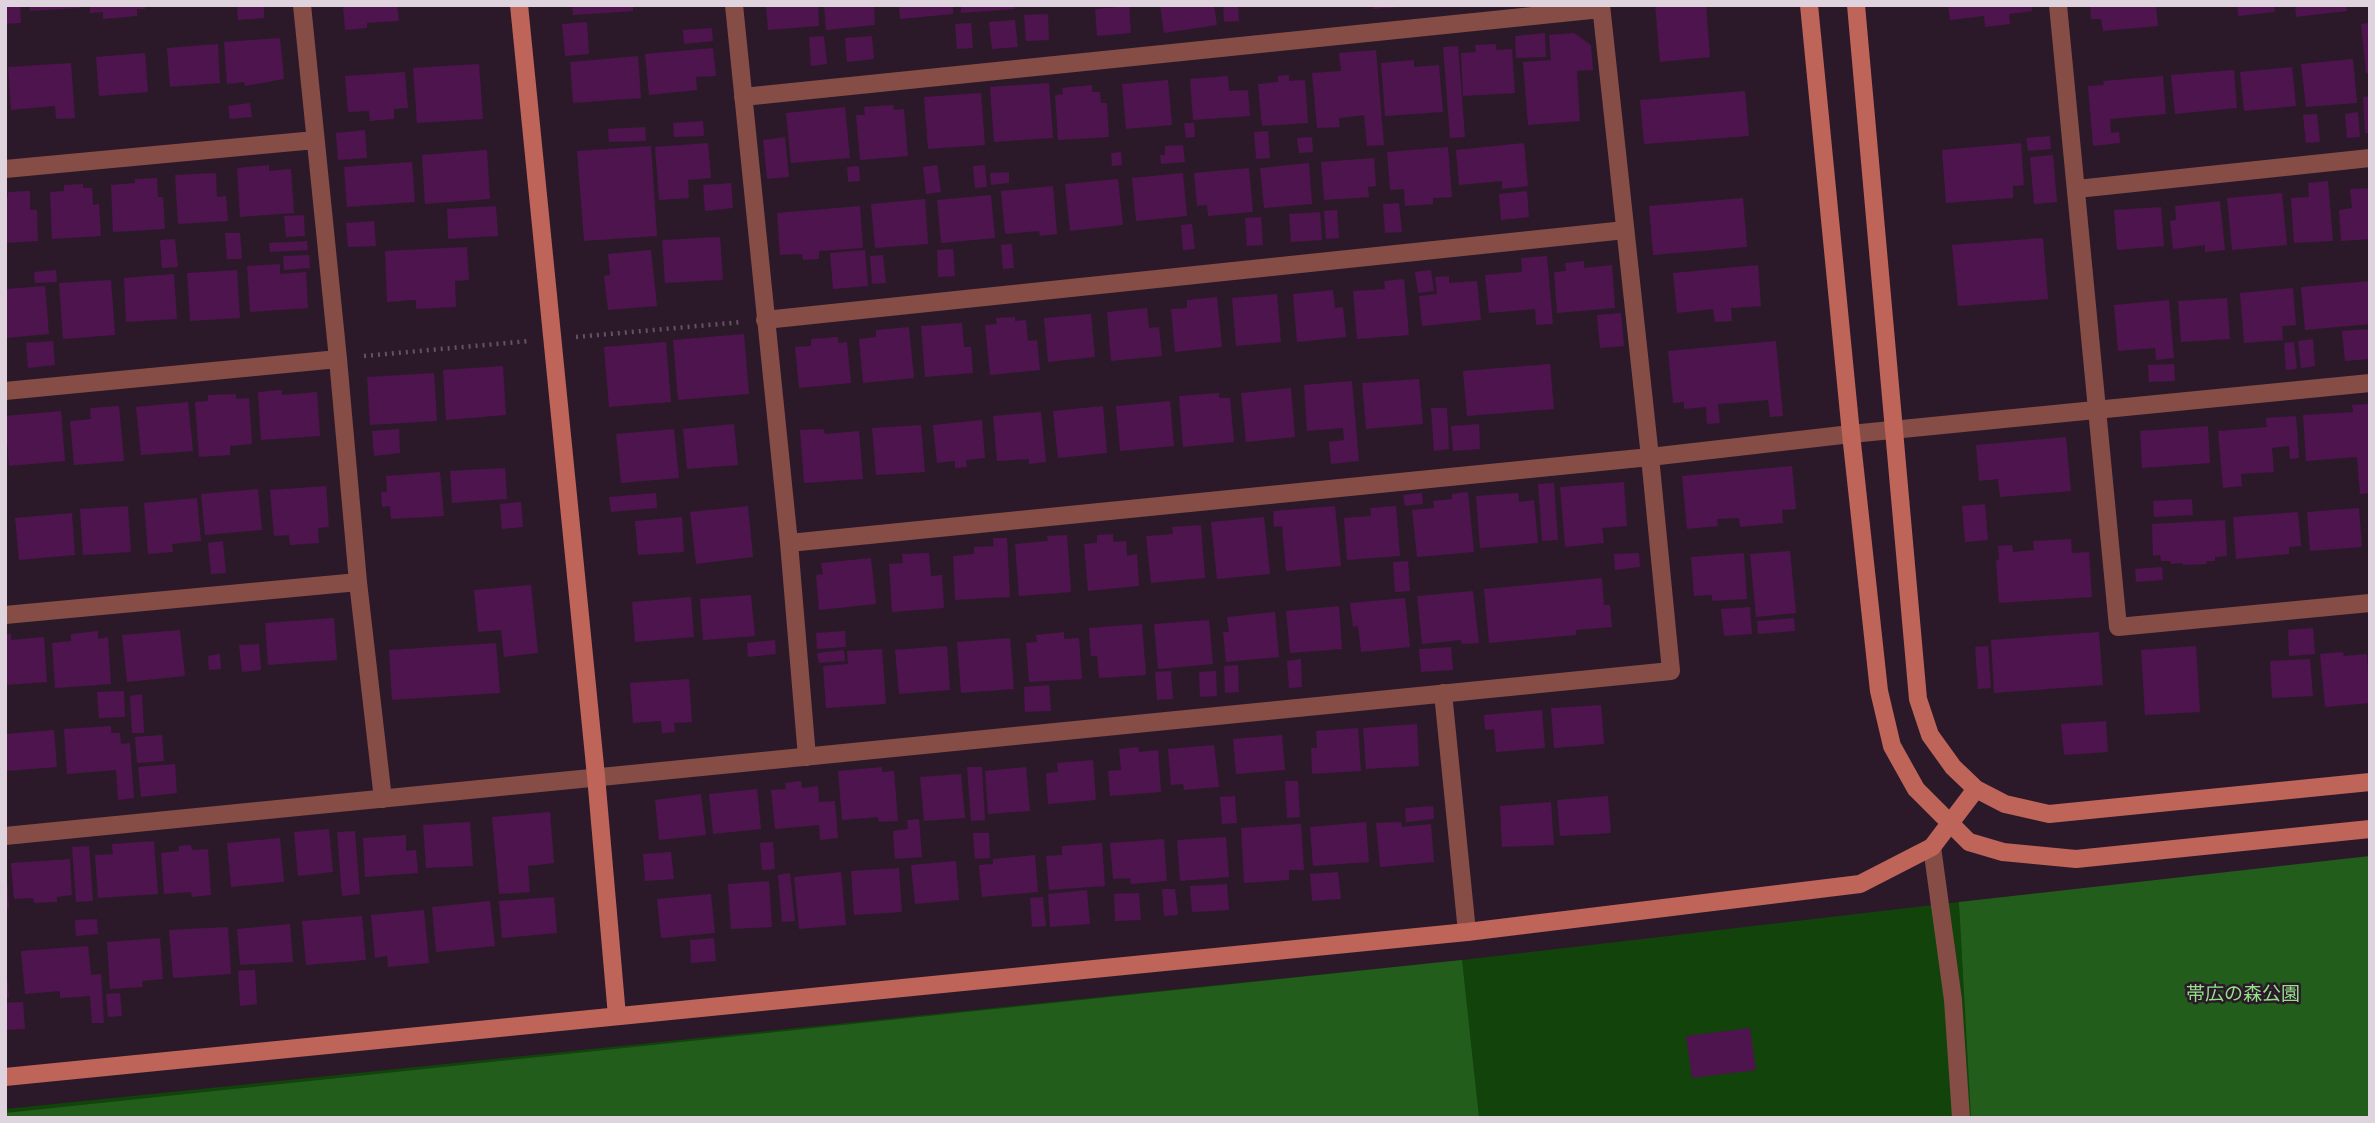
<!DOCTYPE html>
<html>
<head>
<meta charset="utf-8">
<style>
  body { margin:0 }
  #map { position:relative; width:2375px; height:1123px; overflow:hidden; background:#2b192a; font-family:Poppins,sans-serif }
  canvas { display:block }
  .frame { position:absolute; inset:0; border:7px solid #dfd3de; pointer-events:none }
</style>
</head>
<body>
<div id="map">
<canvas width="2375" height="1123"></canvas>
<div class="frame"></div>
</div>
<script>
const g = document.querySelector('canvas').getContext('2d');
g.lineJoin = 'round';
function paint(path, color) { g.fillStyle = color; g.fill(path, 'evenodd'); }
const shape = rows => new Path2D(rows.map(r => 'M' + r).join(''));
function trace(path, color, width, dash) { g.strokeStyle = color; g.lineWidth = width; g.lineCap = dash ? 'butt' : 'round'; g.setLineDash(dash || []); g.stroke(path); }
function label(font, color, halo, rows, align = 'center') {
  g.font = font + ' Poppins,"Noto Sans JP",sans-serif'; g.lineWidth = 5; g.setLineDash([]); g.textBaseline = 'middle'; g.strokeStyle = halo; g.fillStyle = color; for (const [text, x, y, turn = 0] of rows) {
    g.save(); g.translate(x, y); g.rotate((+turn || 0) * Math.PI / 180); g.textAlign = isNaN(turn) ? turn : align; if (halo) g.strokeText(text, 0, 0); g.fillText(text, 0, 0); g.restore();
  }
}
paint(shape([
  [2370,859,2370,1118,5,1118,5,1109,1462,960,1959,902]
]), '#11430a');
paint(shape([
  [2370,856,2370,1118,1971,1118,1959,902],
  [1462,960,1479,1118,5,1118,5,1113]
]), '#235d1c');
paint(shape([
  [5,5,20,5,21,23,5,24],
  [29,5,80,5,80,8,30,11],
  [90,5,145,5,145,9,137,9,137,16,103,19,103,12,90,13],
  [237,5,264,5,264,18,238,20],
  [343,5,397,5,399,21,367,23,367,28,345,30],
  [572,5,633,5,633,11,573,15],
  [766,5,818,5,819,26,768,30],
  [824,5,874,5,875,25,826,30],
  [899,5,953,5,953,14,900,19],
  [961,5,1015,5,1015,9,961,13],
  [1160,5,1214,5,1217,25,1164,33],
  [1223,5,1238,5,1239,21,1224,22],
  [1373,5,1400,5,1401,7,1373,9],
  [1655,5,1706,5,1710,57,1660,62],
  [1948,5,2031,5,2032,11,2009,14,2010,24,1985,27,1984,16,1950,20],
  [2090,5,2156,5,2158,26,2103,31,2101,19,2091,19],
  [2237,5,2274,5,2275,12,2238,16],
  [2295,5,2346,5,2347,11,2296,17],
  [1129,6,1131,33,1097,36,1095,9],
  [1048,14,1049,40,1026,41,1024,15],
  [1015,20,1018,47,992,49,989,22],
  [587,22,589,54,565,56,562,24],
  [971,23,973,48,957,49,955,24],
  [2370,23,2370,73,2366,73,2361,24],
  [712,28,713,41,684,44,683,30],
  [1545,33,1546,57,1516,58,1515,36],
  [1574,33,1591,45,1593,70,1577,71,1580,121,1528,125,1523,62,1551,60,1549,35],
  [824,36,827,64,811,66,809,37],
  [872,36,874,59,847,62,845,38],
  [280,38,284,79,245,86,244,82,227,84,224,42],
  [218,44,220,83,170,87,167,48],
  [1496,44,1496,50,1512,49,1515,93,1463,96,1461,53,1476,52,1475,45],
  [1458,46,1465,137,1450,138,1443,47],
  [713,48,716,76,696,77,697,90,649,95,645,54],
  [1376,50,1384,145,1367,146,1364,115,1339,118,1340,127,1317,128,1312,73,1341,71,1339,53],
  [145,53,148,92,99,96,96,57],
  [638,56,641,98,573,103,570,62],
  [2353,59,2357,103,2306,107,2301,64],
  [1414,60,1414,67,1439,65,1443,112,1385,116,1381,63],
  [71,63,75,118,56,119,55,106,11,110,8,67],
  [479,64,483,119,417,123,413,68],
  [2292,67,2296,106,2244,111,2240,72],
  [2234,70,2237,108,2175,114,2171,75],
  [405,72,408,108,394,109,394,119,370,121,369,111,348,112,345,76],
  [1289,75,1289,81,1305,80,1308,123,1262,126,1258,84,1278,82,1278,76],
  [1228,76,1229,91,1248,90,1250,116,1193,120,1190,79],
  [2163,76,2166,114,2110,119,2111,133,2119,132,2120,143,2093,146,2088,86,2104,85,2103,81],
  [1168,80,1172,125,1126,129,1122,84],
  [1049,83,1053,138,994,142,990,87],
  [1092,85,1092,92,1100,92,1101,103,1107,103,1109,137,1058,140,1055,95,1063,94,1062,88],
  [1745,91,1749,136,1644,144,1640,100],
  [981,93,985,145,928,149,924,97],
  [2370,96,2370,133,2365,133,2363,97],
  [250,103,252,117,230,119,228,106],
  [893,105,894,110,904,109,908,156,860,160,856,115,865,115,864,107],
  [845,107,850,158,791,163,786,113],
  [2358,112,2360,137,2347,138,2345,114],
  [2317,114,2320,142,2306,143,2303,115],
  [703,121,704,136,674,137,673,123],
  [1184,123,1194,123,1195,137,1186,138],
  [645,127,646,141,609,142,608,129],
  [365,130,367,158,338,160,336,133],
  [1268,131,1270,158,1256,159,1254,132],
  [2050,136,2051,149,2028,151,2026,138],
  [785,137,789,177,767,179,763,140],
  [1312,137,1313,152,1299,153,1297,138],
  [708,143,711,178,688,180,689,198,659,200,655,147],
  [1524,143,1528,186,1502,189,1502,181,1459,185,1456,150],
  [2021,143,2024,185,2013,186,2013,198,1946,203,1942,150],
  [1183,145,1185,162,1161,164,1160,155,1165,155,1165,146],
  [651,146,657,236,584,241,577,151],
  [1448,147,1452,197,1433,198,1433,204,1405,206,1404,189,1390,190,1387,152],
  [487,150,490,199,425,204,422,155],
  [1121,152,1122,165,1112,166,1111,153],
  [2053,155,2057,202,2034,204,2030,157],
  [1374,158,1376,186,1368,187,1369,197,1324,200,1321,162],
  [412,162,415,202,347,207,344,167],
  [1309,163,1312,204,1264,208,1260,168],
  [269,165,269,171,291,169,294,213,240,217,237,168],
  [937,165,941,192,926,194,923,167],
  [985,165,987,187,975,188,973,166],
  [859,166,860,181,848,182,847,167],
  [1249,168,1253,212,1208,216,1207,205,1197,206,1194,173],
  [1009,172,1009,183,991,185,990,173],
  [216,173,217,197,226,196,228,221,178,224,175,175],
  [1183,173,1187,216,1136,221,1132,178],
  [157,178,158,197,163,197,165,229,113,232,111,185,135,183,135,179],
  [1118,179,1123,225,1070,231,1065,184],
  [2328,181,2333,241,2294,243,2291,198,2309,197,2308,183],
  [731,183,733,208,705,211,703,185],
  [83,184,83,188,92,188,93,205,99,204,101,236,52,239,50,192,64,191,64,185],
  [1053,186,1057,234,1040,236,1039,231,1005,234,1001,191],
  [2370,188,2370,239,2341,241,2339,210,2352,208,2350,189],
  [30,191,30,210,37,210,38,241,5,243,5,197,8,197,8,192],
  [1527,191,1529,217,1501,220,1499,194],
  [2282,193,2287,245,2232,250,2227,198],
  [991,195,995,238,941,243,937,200],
  [1743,198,1747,247,1653,255,1649,206],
  [925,199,928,244,875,248,871,204],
  [2220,201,2225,250,2205,252,2205,245,2173,249,2170,221,2176,220,2175,206],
  [1399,203,1402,232,1385,233,1383,204],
  [496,206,498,236,448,239,447,209],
  [860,206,863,248,819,251,819,259,803,260,802,254,780,255,777,213],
  [2161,207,2164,246,2117,250,2114,210],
  [1337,210,1339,238,1326,239,1324,211],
  [1320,212,1322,240,1291,242,1289,214],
  [304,215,305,236,286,237,284,216],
  [1261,217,1263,245,1247,246,1245,218],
  [374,221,376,246,348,247,346,223],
  [1192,224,1195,249,1183,250,1181,225],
  [225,233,240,233,242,259,227,259],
  [720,237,723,280,665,283,662,240],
  [2043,238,2048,299,1958,306,1952,245],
  [175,239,178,267,162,268,160,240],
  [307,241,308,250,270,252,269,243],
  [1012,244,1014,268,1003,269,1001,245],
  [467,247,469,280,455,281,456,307,416,309,416,300,387,302,385,251],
  [953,249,955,276,938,277,937,250],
  [651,250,657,306,608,310,604,276,610,275,608,254],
  [865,250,868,286,833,289,830,253],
  [309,255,310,268,284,270,283,256],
  [883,255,886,283,872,284,870,256],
  [1547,256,1553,324,1536,325,1535,309,1489,313,1485,275,1522,272,1521,258],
  [1584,261,1584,268,1612,265,1615,308,1557,313,1554,272,1566,271,1565,263],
  [280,264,280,274,306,272,308,308,250,312,247,266],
  [1758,265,1761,306,1731,308,1732,321,1715,322,1713,309,1677,313,1673,273],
  [56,270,57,282,35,283,34,272],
  [237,270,240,318,190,321,187,273],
  [1431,270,1434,291,1418,293,1415,272],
  [174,274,177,319,126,322,124,278],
  [1449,276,1449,283,1477,281,1481,320,1422,326,1419,296,1437,294,1435,277],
  [1404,279,1409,335,1357,339,1353,291,1385,289,1384,281],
  [111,280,115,335,63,339,59,283],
  [2370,281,2370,324,2305,330,2301,287],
  [45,286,49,334,5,338,5,289],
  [2293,288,2296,325,2282,326,2283,340,2244,343,2240,293],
  [1333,290,1335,308,1343,307,1346,337,1297,342,1293,294],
  [1277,294,1281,342,1236,346,1232,298],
  [1217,297,1222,347,1175,352,1171,309,1187,308,1187,300],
  [2227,298,2230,339,2181,342,2178,301],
  [2169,300,2174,358,2156,360,2155,348,2118,351,2114,305],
  [1147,308,1149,328,1159,327,1162,356,1111,361,1107,312],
  [1621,313,1624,346,1600,348,1597,315],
  [1091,314,1095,357,1048,362,1044,318],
  [1015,317,1015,321,1026,320,1028,341,1037,340,1040,370,990,375,985,325,997,324,996,318],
  [962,323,964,347,971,347,973,373,925,377,921,326],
  [909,327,914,378,863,383,859,339,876,337,876,330],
  [2370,329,2370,359,2345,361,2342,331],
  [744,334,749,394,678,400,673,340],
  [838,337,838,343,847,342,851,383,799,388,795,347,811,346,811,339],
  [2313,339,2315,366,2301,368,2298,341],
  [53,341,55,365,28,368,26,343],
  [1776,341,1783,416,1770,417,1768,400,1718,404,1720,423,1707,424,1706,407,1684,409,1684,402,1673,403,1668,351],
  [666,342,671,402,609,407,604,347],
  [2294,342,2297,369,2286,370,2284,343],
  [1550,364,1554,409,1467,416,1463,371],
  [2174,364,2175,381,2149,382,2148,365],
  [503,366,506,415,446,420,443,370],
  [434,373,437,421,370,425,367,377],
  [1419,379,1423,424,1366,429,1362,383],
  [1352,381,1359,461,1331,464,1329,442,1344,440,1343,428,1307,431,1304,385],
  [1291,388,1295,437,1246,442,1241,393],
  [282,390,282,395,317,392,320,436,261,440,258,392],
  [1219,393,1219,398,1230,398,1234,442,1183,447,1179,396],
  [236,394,236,399,249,398,252,444,230,446,230,455,199,457,195,402,208,401,208,395],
  [1170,401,1174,446,1120,451,1116,406],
  [188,402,193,451,141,455,136,407],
  [2368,404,2370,493,2360,494,2357,457,2306,461,2303,415,2353,412,2352,405],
  [119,406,124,461,74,465,70,421,91,419,90,408],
  [1103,406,1107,453,1058,458,1053,411],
  [1431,408,1447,408,1449,449,1434,451],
  [61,411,65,461,9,466,5,416],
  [1041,412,1046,462,1029,464,1029,459,997,461,993,416],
  [2296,416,2299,458,2290,459,2289,446,2272,448,2274,472,2241,474,2242,486,2223,488,2218,431,2267,427,2266,418],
  [982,420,985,458,966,460,967,467,955,468,955,461,937,463,933,425],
  [734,424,738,465,687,469,683,429],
  [1479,424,1480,449,1453,451,1451,426],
  [921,425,925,472,876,475,872,428],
  [2208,426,2210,463,2142,468,2140,431],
  [399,429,400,453,374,456,372,431],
  [674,429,679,478,621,483,616,434],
  [824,429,825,434,859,431,863,479,804,483,800,430],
  [2066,437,2071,491,2000,497,1998,479,1979,481,1976,445],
  [1792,466,1796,509,1782,510,1783,523,1740,527,1739,518,1717,519,1718,526,1687,529,1682,476],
  [505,468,507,499,452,503,450,471],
  [440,472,444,516,391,519,390,506,382,507,381,492,387,492,386,476],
  [1624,482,1627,526,1602,528,1604,543,1565,547,1560,487],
  [1554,483,1558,540,1542,541,1538,484],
  [326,486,329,527,318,528,319,543,290,545,289,535,274,536,270,490],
  [258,489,262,530,205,535,201,494],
  [1468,492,1474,552,1417,557,1412,510,1434,508,1433,501,1452,499,1452,494],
  [656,493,657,508,611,512,609,497],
  [1422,493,1423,504,1405,506,1403,495],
  [1518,493,1519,502,1534,500,1538,543,1480,548,1476,496],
  [197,498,201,541,172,544,173,552,148,554,144,503],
  [2192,499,2193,515,2154,517,2153,501],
  [521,502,523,527,502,529,500,504],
  [1985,504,1988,540,1965,542,1962,506],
  [128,506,131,552,83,555,80,509],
  [748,506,753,557,696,564,690,512],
  [1335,506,1341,566,1286,571,1282,526,1274,527,1273,511],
  [1396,506,1400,556,1347,560,1344,518,1371,516,1370,508],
  [2359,508,2362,547,2310,551,2307,512],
  [2298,512,2301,546,2289,547,2289,554,2236,559,2233,517],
  [72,513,75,555,19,560,15,518],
  [682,517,684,552,638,555,635,521],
  [1264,517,1270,574,1217,579,1211,522],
  [2225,520,2227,556,2215,557,2215,561,2206,561,2207,564,2183,565,2183,563,2171,564,2171,561,2161,561,2160,555,2153,556,2152,524],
  [1201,525,1205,578,1151,583,1146,536,1173,534,1172,527],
  [1113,534,1113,542,1126,541,1127,556,1137,554,1139,586,1088,591,1084,544,1097,543,1097,535],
  [1067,535,1071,592,1019,596,1015,544,1048,541,1047,536],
  [993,538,1007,538,1010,597,955,600,953,556,974,554,974,547,994,546],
  [2071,539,2072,553,2089,552,2092,597,1999,603,1996,560,1999,560,1998,546,2012,545,2013,552,2034,550,2033,541],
  [223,541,226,573,211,574,208,543],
  [1790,551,1796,613,1756,617,1750,554],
  [929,553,931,576,942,575,944,608,892,612,889,564,903,563,902,554],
  [1639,553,1640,567,1615,570,1614,554],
  [1744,553,1747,599,1712,601,1712,595,1694,596,1691,557],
  [871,558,876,604,819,610,816,575,823,574,821,563],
  [1408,561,1410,591,1395,592,1393,562],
  [2162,567,2163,580,2136,582,2135,569],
  [1602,578,1604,605,1610,605,1612,627,1576,630,1576,635,1489,643,1484,589],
  [531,585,538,653,504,657,501,630,478,632,474,590],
  [1473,591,1479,643,1462,644,1461,640,1422,644,1417,596],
  [751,595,755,636,703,640,700,599],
  [691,597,694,637,635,642,632,602],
  [1405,598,1410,647,1361,652,1358,626,1353,627,1350,603],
  [1339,606,1342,649,1290,653,1286,611],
  [1750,607,1752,634,1724,636,1721,609],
  [1275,612,1279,657,1226,662,1223,632,1229,632,1227,617],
  [334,618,337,660,268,665,265,623],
  [1794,618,1795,631,1758,634,1757,621],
  [1209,620,1213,664,1158,669,1154,624],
  [1142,624,1146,675,1099,678,1097,656,1091,656,1089,628],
  [2313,628,2315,654,2289,656,2288,630],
  [180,630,185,676,127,682,122,635],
  [98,631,98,639,108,637,111,684,55,688,52,643,71,641,71,634],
  [845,631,846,647,817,649,816,633],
  [1064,632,1064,639,1079,638,1082,679,1029,682,1026,643,1037,642,1036,635],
  [2099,632,2103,685,1994,693,1991,640],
  [5,634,11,634,11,640,44,637,47,682,5,685],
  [1010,638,1014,689,961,693,957,642],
  [775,640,776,654,748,657,747,643],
  [496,643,500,693,392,700,389,650],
  [259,644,261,670,242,672,239,645],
  [947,646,950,690,899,694,895,650],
  [1988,646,1991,688,1978,689,1975,647],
  [2196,646,2200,712,2145,715,2141,650],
  [1451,647,1453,670,1421,672,1419,649],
  [882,649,886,704,826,708,823,666,848,664,847,651],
  [844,650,845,661,819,663,817,653],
  [2343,652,2344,656,2367,654,2370,703,2325,707,2320,654],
  [220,654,221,669,209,670,208,656],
  [1301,659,1302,687,1289,688,1287,661],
  [2310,659,2313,696,2272,698,2270,661],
  [1238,665,1239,692,1225,693,1224,666],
  [1171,671,1173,699,1157,700,1155,672],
  [1216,671,1217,696,1200,697,1199,672],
  [689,679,692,722,674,723,675,732,662,733,661,721,633,723,630,683],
  [1049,685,1051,711,1025,712,1024,687],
  [124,691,125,717,99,718,97,692],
  [142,694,144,733,132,733,130,696],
  [1601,705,1604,744,1554,748,1551,708],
  [1542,710,1545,748,1496,752,1494,729,1485,730,1484,715],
  [2106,721,2108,752,2064,755,2061,724],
  [1417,724,1419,766,1366,769,1363,728],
  [111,726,111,733,120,733,121,744,130,743,134,798,118,800,116,770,67,774,64,729],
  [1358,728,1361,771,1312,774,1311,748,1317,748,1316,731],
  [54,730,57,767,5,771,5,734],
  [162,735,164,761,137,763,135,737],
  [1282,735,1285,770,1236,774,1233,739],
  [1214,745,1219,787,1184,790,1183,784,1171,785,1168,749],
  [1138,747,1139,752,1158,750,1161,792,1110,796,1108,771,1121,770,1119,749],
  [1093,760,1096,800,1048,804,1046,773,1058,772,1057,763],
  [175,764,177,793,141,797,138,767],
  [882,767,882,772,894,771,898,821,879,822,878,817,842,820,838,771],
  [967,767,982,767,985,820,971,821],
  [1026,767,1030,811,988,814,985,771],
  [961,774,965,818,924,821,920,777],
  [801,781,802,788,818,786,819,802,835,801,838,838,820,840,819,825,775,829,771,790,786,789,785,783],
  [1285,781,1298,781,1300,817,1287,818],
  [757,789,761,829,713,834,709,794],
  [701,794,706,835,659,840,655,800],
  [1235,796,1237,823,1222,824,1220,797],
  [1608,796,1611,833,1560,836,1557,800],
  [1551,802,1554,845,1502,847,1500,806],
  [1433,806,1434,819,1406,822,1405,808],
  [550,812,554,863,528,866,530,892,499,894,492,817],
  [919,819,922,857,895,859,893,831,908,829,907,820],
  [470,822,473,866,426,868,423,825],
  [1366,822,1369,862,1313,866,1310,827],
  [1401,822,1402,827,1431,824,1434,862,1380,867,1376,823],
  [1301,824,1304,870,1289,870,1289,880,1244,883,1241,828],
  [329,829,333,872,298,876,294,832],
  [355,831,360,894,342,896,337,832],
  [973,833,989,833,990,858,975,859],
  [406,835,406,851,416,850,418,873,365,877,363,838],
  [1226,837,1229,877,1180,881,1177,840],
  [280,838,284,882,231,887,227,843],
  [1164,839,1167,881,1131,884,1130,878,1113,879,1110,843],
  [154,841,158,894,98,898,95,855,113,854,112,844],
  [773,842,775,869,762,870,760,843],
  [1102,843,1105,886,1049,890,1046,856,1062,855,1062,846],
  [191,845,192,850,208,849,211,895,192,897,191,892,164,894,161,853,179,851,179,846],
  [89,846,93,901,76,902,72,847],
  [671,852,674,879,645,881,643,854],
  [1035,855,1038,892,982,897,979,865,993,864,993,859],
  [70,859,72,895,57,897,57,902,34,903,33,898,14,899,11,863],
  [956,861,959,900,915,904,911,865],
  [899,868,902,912,854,915,851,871],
  [841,872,846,925,799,929,794,877],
  [1338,872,1341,899,1312,901,1310,874],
  [790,873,795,921,782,922,778,875],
  [7,878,9,908,5,909,5,879],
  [769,881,772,927,731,929,728,884],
  [1227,884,1229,910,1192,912,1190,886],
  [1162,889,1175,889,1178,915,1164,916],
  [1087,890,1090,924,1050,927,1048,894],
  [1139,893,1141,920,1115,921,1114,894],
  [711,894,715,933,661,938,657,899],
  [554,897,557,933,502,938,499,901],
  [1043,897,1046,926,1032,927,1030,898],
  [490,901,495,946,436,952,432,907],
  [424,910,429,963,388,967,387,956,375,958,371,915],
  [362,916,366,960,306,965,302,921],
  [97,919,98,934,76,936,75,920],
  [290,924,293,962,240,965,237,929],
  [228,927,231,974,173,978,169,930],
  [160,938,163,979,142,981,143,987,110,989,107,942],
  [714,938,716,961,691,963,690,940],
  [88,946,91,975,101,974,104,1023,92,1023,90,996,60,998,60,991,25,994,21,951],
  [255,970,257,1004,240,1006,238,971],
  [5,977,7,977,9,997,5,997],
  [120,993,122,1016,108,1017,106,994],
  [23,1002,25,1029,5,1030,5,1003],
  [1750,1028,1756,1070,1692,1078,1686,1036]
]), '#4e144e');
trace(shape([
  [576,337,742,322],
  [364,356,529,341]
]), '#635362', 4.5, [2, 5]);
trace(shape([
  [302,5,338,359,358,582,383,799],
  [734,5,789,543,807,757],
  [2058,5,2118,627,2370,603],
  [743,97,1601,9],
  [5,169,315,140],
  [2077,189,2370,158],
  [765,320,1625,230],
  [5,391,338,359],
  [789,543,1650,457,1851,434,2370,383],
  [5,615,358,582],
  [1443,693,1467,932],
  [5,836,1671,671,1650,457,1601,5],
  [1932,847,1953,1000,1961,1118]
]), '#864d46', 18);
trace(shape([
  [519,5,596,776,617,1016],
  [1809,5,1851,434,1879,691,1892,746,1916,789,1969,842,2003,852,2076,859,2370,829],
  [1856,5,1918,699,1930,735,1953,767,1976,789,2005,804,2049,814,2370,782],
  [5,1077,1467,932,1860,884,1932,847,1976,789]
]), '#bf6459', 18);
label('19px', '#93e288', '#2b192a', [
  ["帯広の森公園",2243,995]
]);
</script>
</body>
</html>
